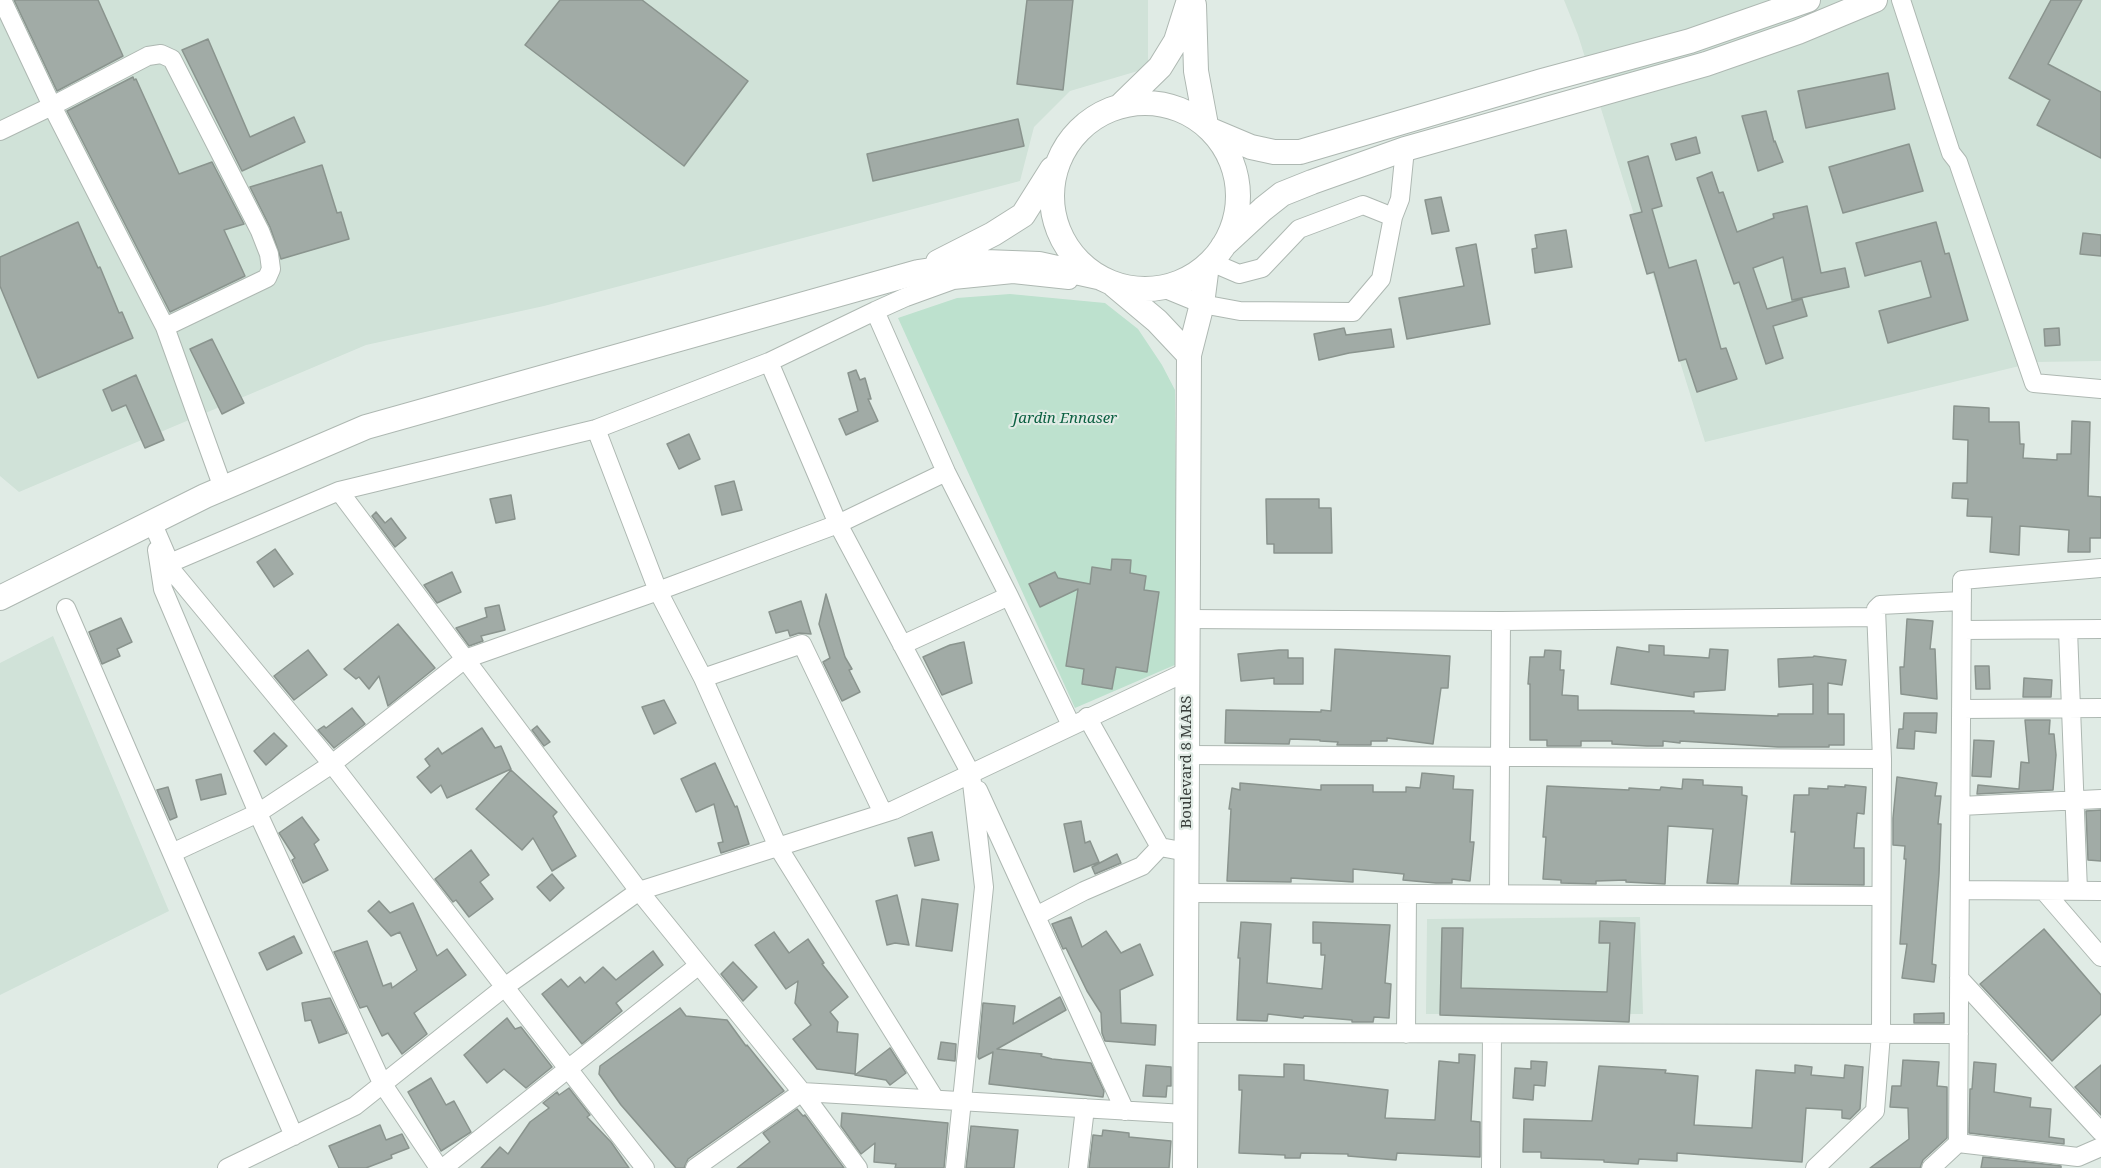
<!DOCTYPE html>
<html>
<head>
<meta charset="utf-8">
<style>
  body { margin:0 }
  canvas { display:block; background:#e0ebe5 }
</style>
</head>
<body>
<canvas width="2101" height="1168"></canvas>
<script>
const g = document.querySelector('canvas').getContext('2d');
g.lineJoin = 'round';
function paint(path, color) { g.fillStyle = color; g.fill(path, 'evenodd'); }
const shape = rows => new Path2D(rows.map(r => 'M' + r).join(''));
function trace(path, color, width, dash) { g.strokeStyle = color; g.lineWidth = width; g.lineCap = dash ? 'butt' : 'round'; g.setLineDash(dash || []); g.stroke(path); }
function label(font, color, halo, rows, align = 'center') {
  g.font = font + ' "Noto Serif",serif'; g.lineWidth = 4.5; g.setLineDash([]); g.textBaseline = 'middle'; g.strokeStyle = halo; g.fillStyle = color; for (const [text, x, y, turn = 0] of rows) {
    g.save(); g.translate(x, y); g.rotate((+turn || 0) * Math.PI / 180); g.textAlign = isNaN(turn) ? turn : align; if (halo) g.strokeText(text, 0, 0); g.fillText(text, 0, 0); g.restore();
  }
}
paint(shape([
  [0,0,1148,0,1148,68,1070,91,1034,127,1020,181,544,306,366,345,19,492,0,476],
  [1564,0,2101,0,2101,361,2036,362,1705,442,1578,35],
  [53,636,169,911,0,995,0,663],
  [1640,917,1643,1014,1426,1014,1427,919]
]), '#d0e2d8');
paint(shape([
  [1010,294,1105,303,1138,329,1162,365,1175,390,1177,664,1075,708,898,318,957,298]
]), '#bde1ce');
const building = shape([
  [14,0,98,0,123,56,57,91,14,0],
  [560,0,642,0,748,81,684,166,525,45,560,0],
  [1027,0,1073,0,1063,90,1017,84,1027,0],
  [2051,0,2082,0,2048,64,2101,92,2101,158,2037,125,2050,100,2009,78,2051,0],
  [208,39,250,137,294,117,305,142,242,171,182,50,208,39],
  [1888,73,1895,109,1806,128,1798,91,1888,73],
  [133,77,134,80,136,79,179,174,212,162,244,224,224,230,245,276,170,312,67,111,133,77],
  [1766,111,1774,142,1775,141,1783,162,1758,171,1742,116,1766,111],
  [1018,119,1024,146,873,181,867,154,1018,119],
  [1696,137,1700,153,1676,160,1671,144,1696,137],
  [1909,144,1923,191,1843,213,1829,167,1909,144],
  [1648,156,1662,206,1652,209,1669,268,1696,260,1721,349,1726,348,1737,379,1697,392,1686,359,1679,361,1654,272,1647,274,1630,215,1642,212,1628,162,1648,156],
  [322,165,337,213,341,212,349,239,281,259,270,227,250,187,322,165],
  [1712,172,1719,193,1723,192,1737,232,1774,218,1773,214,1807,206,1821,273,1845,268,1849,287,1792,300,1783,257,1753,268,1767,309,1802,299,1807,316,1773,326,1783,358,1766,364,1739,282,1734,284,1697,178,1712,172],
  [1441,197,1449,231,1432,234,1425,200,1441,197],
  [78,222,98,268,100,267,119,313,122,312,133,338,38,378,0,286,0,257,78,222],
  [1936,222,1945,254,1949,253,1968,320,1888,343,1879,311,1931,297,1921,261,1865,276,1856,243,1936,222],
  [1566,230,1572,267,1535,273,1532,249,1537,248,1535,235,1566,230],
  [2083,233,2101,235,2101,256,2080,254,2083,233],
  [1476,244,1490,324,1407,339,1399,298,1464,286,1456,248,1476,244],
  [1344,328,1346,335,1391,329,1394,347,1349,353,1319,360,1314,334,1344,328],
  [2059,328,2060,345,2045,346,2044,329,2059,328],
  [212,339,244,403,222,414,190,349,212,339],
  [856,370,860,380,865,378,871,399,868,399,878,421,846,435,839,419,858,411,848,373,856,370],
  [136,375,164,440,145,448,126,405,112,411,103,390,136,375],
  [1954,406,1989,408,1989,422,2019,422,2020,444,2024,444,2023,458,2057,460,2057,454,2071,454,2072,421,2090,422,2088,496,2101,497,2101,538,2090,538,2090,552,2068,552,2069,530,2020,526,2019,555,1990,552,1992,517,1967,516,1968,499,1952,498,1953,483,1967,483,1968,440,1953,439,1954,406],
  [689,434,700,459,679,469,667,444,689,434],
  [734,481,742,510,722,515,715,486,734,481],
  [511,495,515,519,496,523,490,499,511,495],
  [1266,499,1319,499,1319,508,1331,508,1332,553,1274,553,1274,544,1267,544,1266,499],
  [376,512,385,523,391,518,406,538,395,547,372,516,376,512],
  [275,549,293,574,274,587,257,562,275,549],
  [1112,559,1131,560,1130,573,1146,576,1144,590,1159,592,1147,672,1116,667,1112,689,1082,684,1084,669,1066,666,1078,589,1040,607,1029,584,1055,572,1058,578,1090,584,1092,567,1111,570,1112,559],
  [452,572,461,592,437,603,424,585,452,572],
  [826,594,845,657,852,669,849,670,860,692,842,701,823,662,830,658,819,624,826,594],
  [801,601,811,634,799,633,790,636,788,630,776,633,769,612,801,601],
  [499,605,505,630,481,636,483,641,469,646,456,628,487,617,485,608,499,605],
  [121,618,132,642,117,649,120,656,102,664,89,632,121,618],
  [1907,619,1933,621,1930,649,1935,649,1937,699,1901,694,1900,667,1904,667,1907,619],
  [398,624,435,668,388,706,379,676,369,689,359,677,356,679,344,669,398,624],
  [964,642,972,683,942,695,923,657,950,645,964,642],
  [1649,645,1664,646,1664,655,1696,657,1709,658,1710,649,1728,650,1725,690,1694,692,1694,697,1611,684,1617,647,1649,652,1649,645],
  [1335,649,1450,656,1448,688,1441,688,1433,744,1387,738,1387,741,1371,741,1371,745,1337,745,1338,742,1320,741,1320,740,1290,739,1289,744,1225,743,1226,710,1321,712,1321,710,1331,711,1335,649],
  [308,650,327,675,294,700,274,676,308,650],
  [1279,650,1288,650,1288,658,1303,658,1303,684,1274,684,1274,678,1241,681,1238,654,1279,650],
  [1545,650,1561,651,1560,670,1564,670,1562,695,1578,696,1578,710,1694,711,1694,713,1778,716,1778,714,1813,714,1813,684,1779,687,1778,659,1813,657,1814,656,1846,660,1842,685,1828,683,1828,714,1844,714,1844,745,1829,745,1829,747,1778,747,1680,741,1680,743,1663,741,1663,746,1647,746,1612,744,1612,741,1581,741,1581,746,1547,746,1547,740,1530,740,1530,684,1528,684,1530,657,1544,657,1545,650],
  [1975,666,1989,666,1990,689,1976,689,1975,666],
  [2024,678,2052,680,2051,697,2023,697,2024,678],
  [664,700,676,723,654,734,642,707,664,700],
  [352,708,365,724,334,748,318,730,324,726,326,728,352,708],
  [1904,713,1937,713,1936,733,1915,731,1914,749,1897,748,1899,729,1903,729,1904,713],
  [2025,720,2050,720,2049,734,2054,734,2056,755,2053,790,1977,794,1978,785,2019,789,2021,762,2029,763,2025,720],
  [537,726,550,742,544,746,532,730,537,726],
  [482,728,495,748,501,746,511,769,447,798,441,785,431,793,417,777,430,766,425,759,438,748,442,754,482,728],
  [274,733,287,746,266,765,254,751,274,733],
  [1974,740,1994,741,1991,777,1972,776,1974,740],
  [715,763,735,807,737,806,749,844,721,853,718,843,723,842,714,804,696,812,681,779,715,763],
  [511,770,557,812,553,816,576,856,552,871,533,838,522,850,476,809,511,770],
  [1422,773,1454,776,1453,789,1473,790,1470,842,1474,842,1470,881,1452,879,1452,883,1436,883,1403,880,1404,874,1353,869,1353,882,1291,878,1291,882,1227,881,1231,809,1229,809,1232,788,1240,790,1240,783,1321,790,1321,785,1373,785,1373,792,1406,792,1406,787,1420,788,1422,773],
  [221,774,226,794,201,800,196,780,221,774],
  [1897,777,1937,783,1935,796,1941,796,1938,824,1941,824,1939,874,1932,964,1936,965,1934,982,1902,978,1907,944,1900,944,1906,859,1904,859,1905,846,1893,845,1893,818,1897,777],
  [1683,779,1703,780,1703,785,1742,787,1742,795,1747,796,1738,884,1707,883,1713,829,1668,826,1665,884,1626,882,1626,880,1596,881,1596,884,1561,883,1561,880,1543,879,1546,837,1543,837,1547,786,1629,790,1629,788,1660,790,1661,787,1682,789,1683,779],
  [1845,785,1866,787,1864,814,1857,813,1854,848,1864,848,1864,885,1791,884,1795,832,1791,832,1794,795,1809,795,1809,788,1828,789,1828,786,1845,787,1845,785],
  [168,787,177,817,170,820,157,790,168,787],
  [2101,810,2101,861,2088,860,2086,811,2101,810],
  [302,817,319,840,314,844,328,870,303,883,292,860,295,858,279,833,302,817],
  [1081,821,1085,843,1090,841,1099,862,1074,872,1064,824,1081,821],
  [932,832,939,860,915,866,908,838,932,832],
  [471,850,489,875,480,882,493,899,469,917,456,900,453,902,435,879,471,850],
  [1117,854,1121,863,1095,874,1092,867,1117,854],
  [552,874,564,888,550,901,537,887,552,874],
  [897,895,909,945,895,943,887,945,876,901,897,895],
  [922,899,958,904,952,951,916,946,922,899],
  [379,901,390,913,413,903,437,956,447,949,466,975,414,1013,427,1034,402,1054,388,1033,382,1036,367,1006,360,1008,334,952,367,941,383,986,391,983,392,988,417,970,400,932,391,936,368,911,379,901],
  [1071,917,1082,947,1106,931,1121,953,1140,944,1153,975,1120,990,1121,1023,1156,1025,1155,1045,1105,1041,1102,1033,1101,1013,1087,991,1066,948,1063,949,1052,924,1071,917],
  [1600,921,1635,923,1629,1022,1440,1015,1442,928,1463,928,1461,988,1607,992,1610,943,1599,943,1600,921],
  [1241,922,1271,924,1267,983,1322,989,1325,955,1321,955,1321,943,1313,943,1313,922,1390,925,1385,983,1391,984,1389,1018,1374,1017,1373,1022,1352,1022,1352,1020,1304,1016,1303,1018,1268,1014,1267,1021,1237,1020,1240,958,1238,958,1241,922],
  [2044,929,2101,995,2101,1014,2052,1061,1980,984,2044,929],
  [774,932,789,953,808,939,824,963,822,964,848,997,830,1012,838,1022,837,1032,858,1034,855,1074,817,1069,793,1039,811,1025,795,1003,798,981,786,989,755,945,774,932],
  [294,936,302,953,267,970,259,953,294,936],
  [653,951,663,965,616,1003,622,1011,582,1044,542,994,561,979,568,987,580,977,585,983,603,967,616,980,653,951],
  [733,962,757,987,743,1001,721,974,733,962],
  [1060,997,1066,1010,997,1049,1042,1054,1041,1056,1052,1059,1091,1063,1104,1091,1103,1097,989,1084,993,1052,979,1059,978,1057,983,1003,1015,1006,1013,1024,1060,997],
  [330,998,347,1033,319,1043,311,1020,305,1021,302,1003,330,998],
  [680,1008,686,1016,727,1020,746,1046,747,1045,784,1091,688,1159,684,1168,676,1168,621,1105,599,1074,600,1066,680,1008],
  [1944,1013,1944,1023,1914,1023,1914,1014,1944,1013],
  [507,1018,515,1029,521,1027,552,1067,526,1088,504,1069,487,1083,464,1055,507,1018],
  [941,1042,956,1044,955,1061,938,1059,941,1042],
  [890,1048,906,1073,890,1085,886,1080,855,1075,890,1048],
  [1459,1054,1475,1055,1471,1121,1480,1122,1480,1157,1397,1153,1396,1160,1348,1156,1348,1154,1301,1153,1300,1158,1285,1158,1285,1155,1239,1153,1242,1090,1239,1090,1239,1075,1284,1077,1284,1064,1304,1065,1304,1080,1388,1090,1385,1118,1435,1120,1439,1061,1459,1063,1459,1054],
  [1903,1060,1939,1062,1937,1086,1947,1087,1947,1138,1923,1160,1920,1168,1870,1168,1909,1139,1908,1108,1890,1107,1892,1086,1901,1086,1903,1060],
  [1531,1061,1547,1062,1545,1086,1534,1085,1533,1100,1513,1098,1515,1068,1531,1069,1531,1061],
  [1974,1062,1996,1064,1994,1092,2031,1098,2030,1107,2051,1109,2049,1137,2064,1139,2064,1144,1969,1133,1970,1089,1972,1089,1974,1062],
  [1146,1065,1171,1067,1171,1086,1167,1086,1166,1097,1143,1096,1146,1065],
  [1795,1065,1812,1067,1811,1075,1844,1078,1845,1065,1863,1067,1860,1109,1850,1119,1842,1118,1842,1110,1806,1108,1802,1162,1677,1153,1677,1161,1639,1159,1638,1164,1604,1162,1604,1160,1541,1158,1541,1152,1523,1152,1524,1119,1592,1121,1599,1066,1666,1070,1665,1073,1698,1076,1694,1125,1752,1128,1756,1070,1795,1073,1795,1065],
  [2101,1065,2101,1115,2075,1087,2101,1065],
  [431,1078,446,1105,454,1101,471,1132,441,1151,408,1092,431,1078],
  [569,1088,590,1115,587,1117,611,1142,629,1168,481,1168,500,1147,508,1154,530,1122,549,1108,543,1103,557,1092,559,1095,569,1088],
  [797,1109,803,1116,805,1115,844,1168,737,1168,770,1142,763,1133,797,1109],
  [842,1113,948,1123,944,1168,895,1168,896,1164,874,1162,875,1143,861,1154,841,1126,842,1113],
  [380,1125,386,1140,402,1134,409,1148,391,1155,392,1158,366,1168,339,1168,329,1146,380,1125],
  [971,1126,1018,1130,1014,1168,966,1168,971,1126],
  [1103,1130,1129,1133,1129,1137,1171,1141,1169,1168,1089,1168,1093,1135,1102,1136,1103,1130],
  [1983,1157,2061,1166,2061,1168,1981,1168,1983,1157]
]);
paint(building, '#a1aba6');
trace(building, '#8a948e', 1.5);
const minor = shape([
  [2,0,52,106,148,56,161,54,172,59,260,231,269,254,271,269,267,278,165,327],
  [1901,0,1951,153,1958,162,2034,383,2101,389],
  [0,131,52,106,165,327,223,488],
  [1211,262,1239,274,1262,268,1299,229,1363,205,1393,217],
  [1163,288,1202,304,1240,311,1353,312,1381,279,1393,217,1400,199,1405,149],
  [875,311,946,472,1009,596,1071,725],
  [769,362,838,524,971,774,984,887,955,1168],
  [596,429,658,591,703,678,778,847,935,1099],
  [339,491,639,891,802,1092,858,1168],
  [152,522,174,573,332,764,645,1168],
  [157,550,163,589,261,820,382,1083,439,1168],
  [170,563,339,491,596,429,769,362,875,311,906,297,953,280,1013,274,1069,280],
  [66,608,294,1136],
  [1188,619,1501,621,1875,617],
  [1962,630,2101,629],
  [2068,630,2078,891],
  [902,645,1009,596],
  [703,678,802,644,883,813],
  [1961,709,2101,708],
  [1087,717,1160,847,1187,852],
  [1187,755,1882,759],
  [978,790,1125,1111],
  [1961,806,2101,799],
  [172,853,258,813,332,764,465,659,658,591,838,524,946,472],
  [1960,890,2101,891],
  [2044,891,2101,957],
  [1187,893,1881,896],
  [1499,894,1501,621],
  [1036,916,1084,891,1142,866,1160,847],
  [1959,978,2101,1132],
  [1186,1033,1959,1034],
  [1406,1034,1407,894],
  [1958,1143,2078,1157,2101,1147],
  [227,1168,355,1106,506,986,639,891,894,810,1188,671],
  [443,1168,699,965],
  [695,1168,802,1092,1185,1114],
  [1078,1168,1085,1108],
  [1491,1168,1492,1034],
  [1815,1168,1875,1111,1881,1034,1882,759,1876,609,1880,605,1962,601],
  [1931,1168,1958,1143,1962,580,2101,568]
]);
const major = shape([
  [1194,5,1196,71,1206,125],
  '1052 196a93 93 0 1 1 186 0a93 93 0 1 1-186 0Z',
  [1121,105,1160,67,1176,41,1189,0],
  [1213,131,1251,147,1274,152,1300,152,1542,81,1690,41,1808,0],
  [1223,246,1263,209,1282,194,1312,182,1405,149,1706,64,1798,32,1875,0],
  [938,262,993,234,1023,215,1052,169],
  [1114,285,1157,321,1189,355],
  [0,598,205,496,366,427,918,272,985,262,1039,264,1098,277],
  [1185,1168,1189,355,1202,304,1207,265]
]);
trace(minor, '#aeb8b2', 20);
trace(major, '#aeb8b2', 26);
trace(minor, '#fff', 18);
trace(major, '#fff', 24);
label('italic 15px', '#0c6142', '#e0ebe5', [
  ["Jardin Ennaser",1065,419]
]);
label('15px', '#393e3b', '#e0ebe5', [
  ["Boulevard 8 MARS",1187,762,-90]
]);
</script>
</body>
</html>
